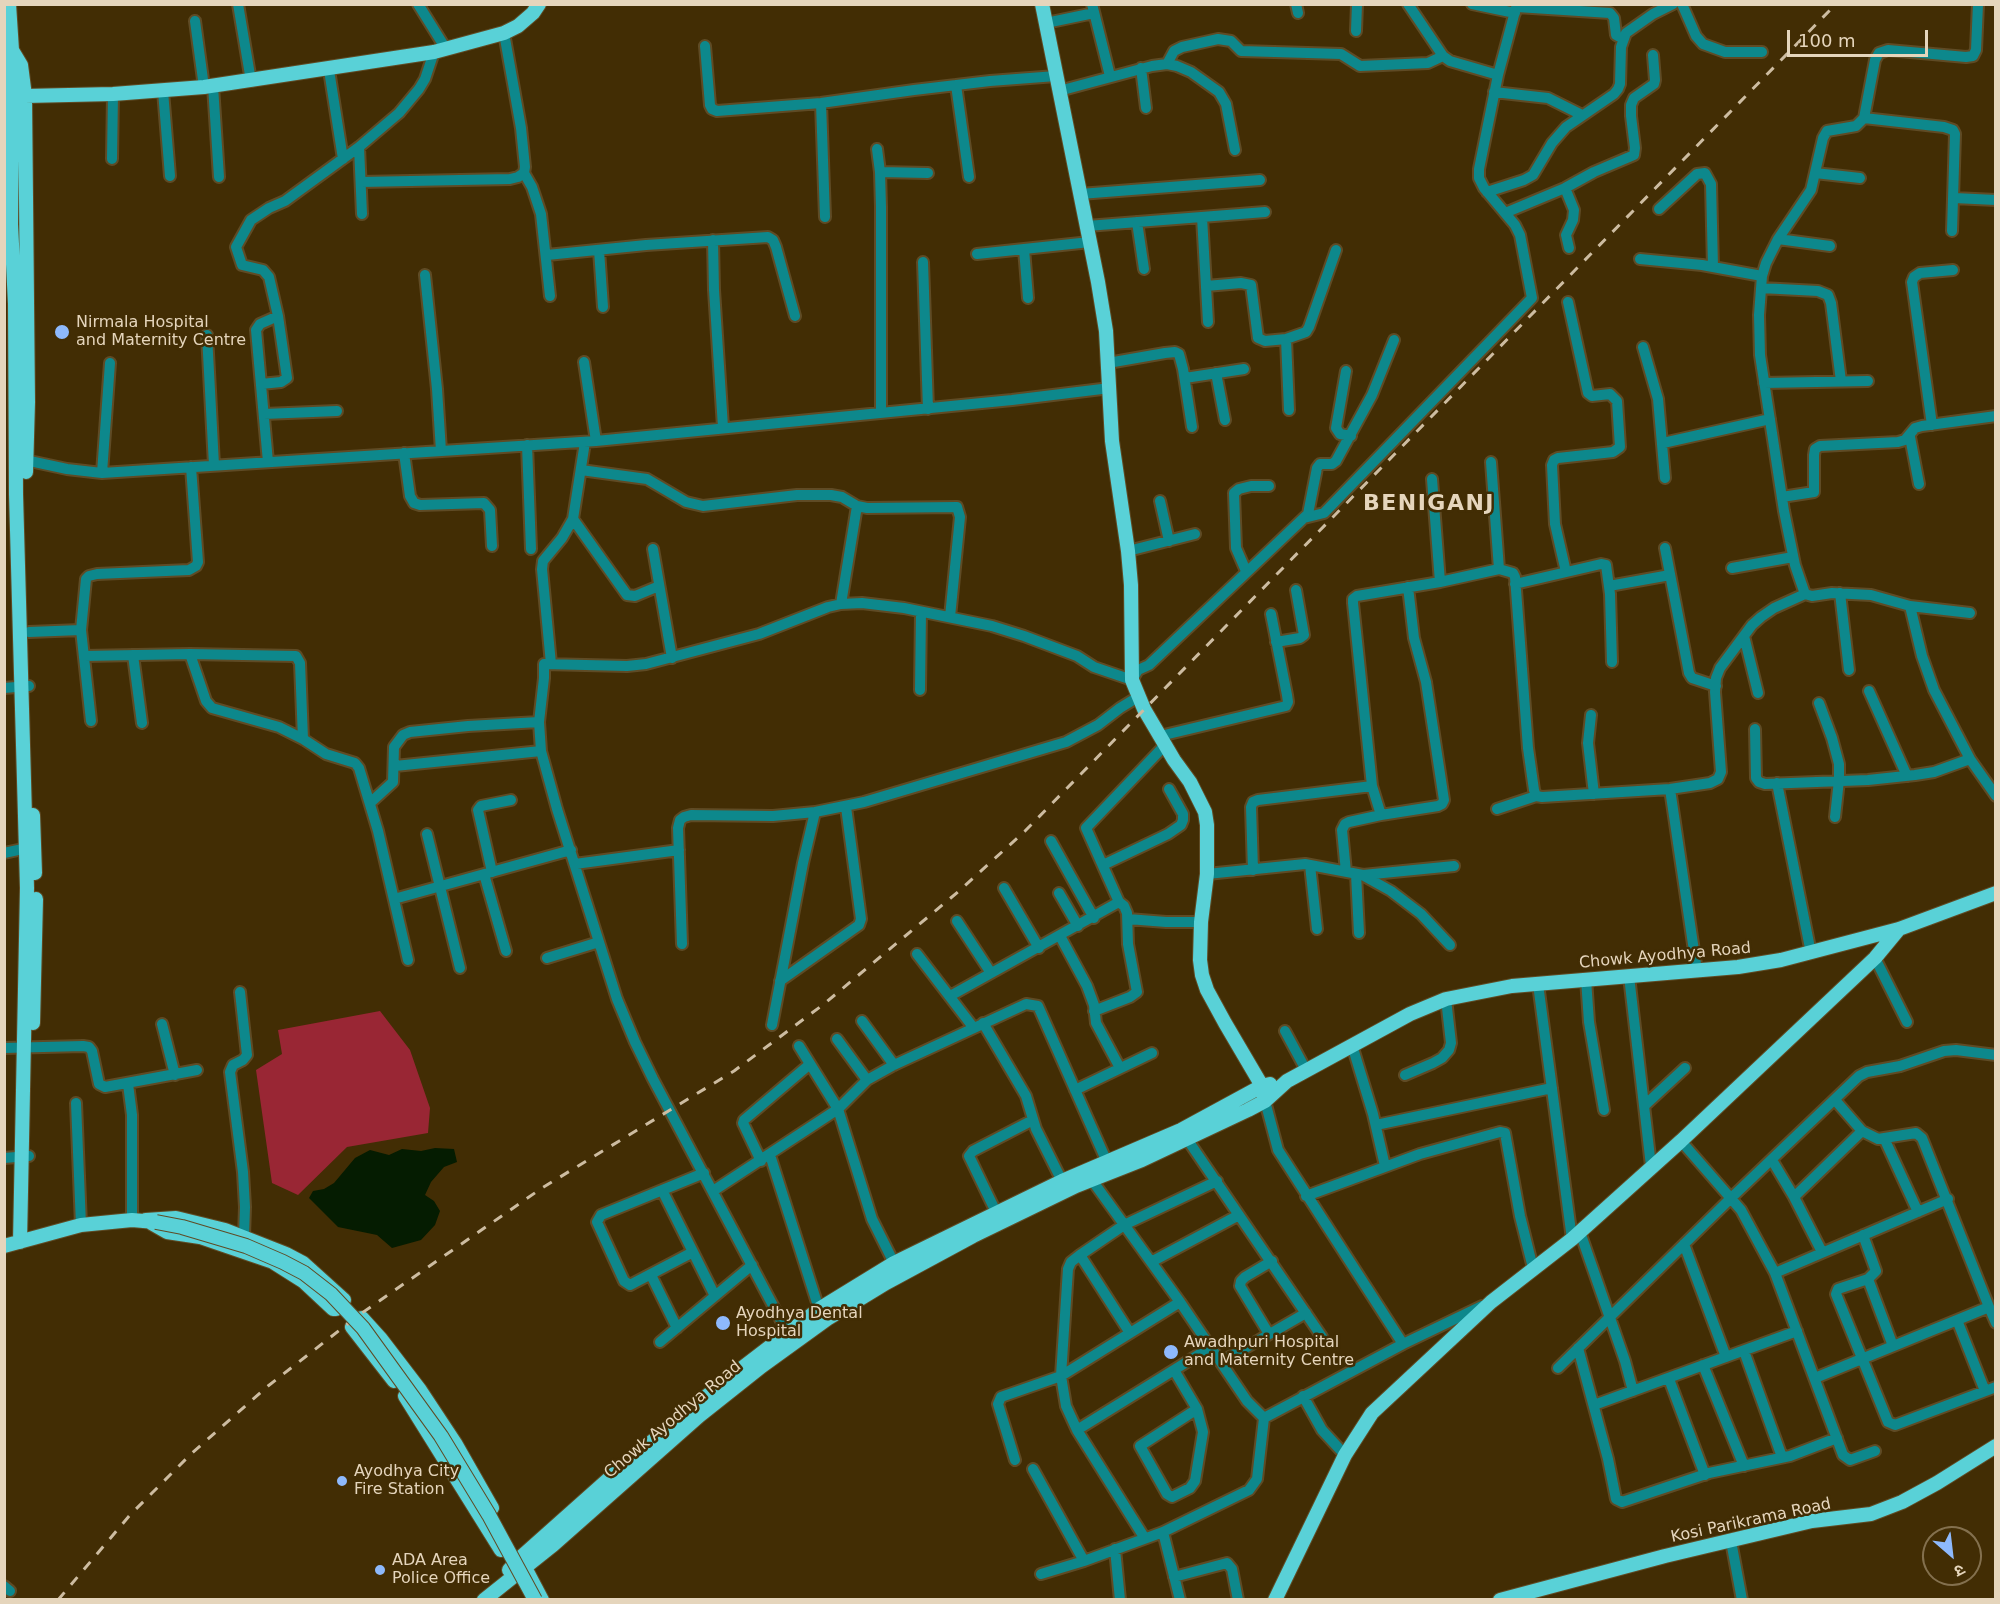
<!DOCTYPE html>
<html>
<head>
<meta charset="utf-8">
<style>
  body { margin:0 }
  #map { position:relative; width:2000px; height:1604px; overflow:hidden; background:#422d04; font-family:"DejaVu Sans","Noto Sans Devanagari",sans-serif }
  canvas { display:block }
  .frame { position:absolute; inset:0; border:6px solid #e5d5bc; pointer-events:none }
  .north { position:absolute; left:1922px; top:1526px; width:60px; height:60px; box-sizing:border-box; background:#422d04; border:2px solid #83704e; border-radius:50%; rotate:152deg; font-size:16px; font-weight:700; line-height:24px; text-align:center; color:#e5d5bc }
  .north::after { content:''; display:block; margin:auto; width:21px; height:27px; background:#8eb9fc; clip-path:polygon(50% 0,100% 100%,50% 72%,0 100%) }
  .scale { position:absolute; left:1787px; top:30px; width:141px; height:27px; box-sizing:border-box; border:3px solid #e5d5bc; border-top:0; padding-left:8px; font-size:18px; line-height:21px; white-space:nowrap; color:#e5d5bc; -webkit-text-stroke:4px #422d04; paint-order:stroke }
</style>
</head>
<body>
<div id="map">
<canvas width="2000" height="1604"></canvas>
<div class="frame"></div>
<div class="north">उ</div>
<div class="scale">100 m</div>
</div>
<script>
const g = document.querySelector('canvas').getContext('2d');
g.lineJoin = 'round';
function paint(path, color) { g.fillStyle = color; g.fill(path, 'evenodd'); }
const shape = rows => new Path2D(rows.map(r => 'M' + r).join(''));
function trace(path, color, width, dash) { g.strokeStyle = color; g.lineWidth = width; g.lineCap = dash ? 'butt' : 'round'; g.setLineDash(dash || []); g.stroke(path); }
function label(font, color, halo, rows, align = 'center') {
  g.font = font + ' "DejaVu Sans",sans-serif'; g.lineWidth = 5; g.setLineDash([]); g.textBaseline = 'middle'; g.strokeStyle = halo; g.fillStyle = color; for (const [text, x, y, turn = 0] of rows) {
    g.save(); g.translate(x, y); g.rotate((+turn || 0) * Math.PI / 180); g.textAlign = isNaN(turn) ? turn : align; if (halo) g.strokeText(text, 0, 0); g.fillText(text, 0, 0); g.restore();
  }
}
paint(shape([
  [380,1011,410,1050,430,1108,428,1133,347,1147,298,1195,272,1183,256,1070,282,1054,278,1030]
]), '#992634');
paint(shape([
  [435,1148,454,1149,457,1162,444,1167,431,1182,425,1195,434,1201,440,1211,435,1225,421,1240,392,1248,377,1235,338,1227,309,1198,313,1191,324,1189,334,1183,355,1158,370,1150,389,1155,402,1149,421,1151]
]), '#051c01');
const minor = shape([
  [238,4,251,81],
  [418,4,446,49],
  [1092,4,1110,76],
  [1296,4,1298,13],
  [1408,4,1443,56,1450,61,1498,75],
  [1472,4,1515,13],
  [1682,4,1696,36,1703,44,1725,52,1762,52],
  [1517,7,1610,13,1614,18,1616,35,1623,39],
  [195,21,204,87],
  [1046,23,1094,13],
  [1356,31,1357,4],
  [705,46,710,105,712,109,717,111,821,103,914,90,990,81,1056,76],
  [1167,64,1174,51,1182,47,1218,39,1231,41,1241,51,1341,54,1360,66,1428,63,1443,56],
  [1141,68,1146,108],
  [329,70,343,159],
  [956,85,969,177],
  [213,86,219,177],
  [163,91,170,176],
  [1059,91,1152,66,1167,64,1177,66,1191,72,1219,92,1226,104,1235,150],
  [1494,92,1548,98,1582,115],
  [821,103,825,217],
  [1864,118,1944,127,1953,130,1955,134,1952,231],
  [359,147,362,214],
  [877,149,880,172,881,207,881,413],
  [112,159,113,94],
  [880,172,928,173],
  [524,173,532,187,541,214,550,296],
  [1815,173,1860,178],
  [361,182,510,179,518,177,524,173,525,167,521,128,504,33],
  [1565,188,1574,210,1573,220,1566,235,1569,248],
  [1487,192,1524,180,1533,175,1552,143,1566,127,1614,94,1618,89,1620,84,1621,47,1626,33,1653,14,1673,4],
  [1080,194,1260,180],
  [1954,198,1996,200],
  [1659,209,1697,174,1705,173,1711,184,1713,267],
  [1505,213,1565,188,1594,172,1634,155,1635,148,1631,116,1631,105,1634,98,1654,84,1655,80,1653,55],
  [1202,217,1208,322],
  [1137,222,1144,269],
  [1087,226,1265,212],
  [1778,239,1830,246],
  [713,240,714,290,723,427],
  [1024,249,1028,298],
  [599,250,603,307],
  [977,254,1090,242],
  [547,255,646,245,768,237,773,240,776,247,795,316],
  [1640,259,1702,265,1762,276],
  [923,262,928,409],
  [425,275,437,389,441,451],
  [1206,286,1241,283,1251,285,1258,338,1265,341,1286,339],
  [1761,288,1818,291,1828,295,1831,303,1841,381],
  [207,335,214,465],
  [1643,347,1658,399,1665,478],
  [584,362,596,441],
  [1108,363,1165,353,1175,352,1179,354,1183,369,1192,427],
  [1346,371,1336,428,1340,434,1351,436],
  [1216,373,1225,420],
  [1185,378,1244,369],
  [1764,383,1868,381],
  [261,384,281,382,287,378,278,316,269,277,263,270,242,265,236,247,251,220,269,208,285,201,359,147,399,113,419,89,425,79,434,52],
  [1289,410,1286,339,1306,332,1309,327,1336,250],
  [264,414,337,411],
  [1932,425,1912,282,1914,277,1920,273,1953,270],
  [1910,437,1919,484],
  [1663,443,1770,419],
  [527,445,531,549],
  [404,453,410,496,414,503,420,505,484,503,490,510,492,546],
  [25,460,67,469,102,473,596,441,1012,400,1110,388],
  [268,462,256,330,260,324,278,316],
  [1491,462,1499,569],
  [581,470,647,479,686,502,703,506,797,495,831,495,842,497,857,506,867,508,957,507,960,517,950,617],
  [102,473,110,363],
  [1432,479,1440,582],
  [1782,497,1814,492,1814,455,1815,449,1820,446,1898,442,1905,440,1915,428,1922,426,1996,416],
  [1160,501,1169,541],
  [1304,518,1324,513,1532,298,1520,235,1515,225,1484,188,1479,178,1479,169,1498,75,1517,4],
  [573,519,627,595,635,596,659,586],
  [1665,548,1689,673,1692,678,1716,686],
  [653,549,672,658],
  [1128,551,1195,534],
  [1732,568,1793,557],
  [1246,571,1236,548,1234,493,1239,489,1251,486,1269,486],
  [1566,572,1555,524,1552,465,1554,460,1558,458,1613,452,1620,447,1617,401,1610,394,1592,396,1588,393,1568,302],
  [1515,584,1601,564,1606,565,1610,594,1612,662],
  [1609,586,1670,575],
  [1840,593,1849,670],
  [841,604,857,506],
  [1910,606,1922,656,1934,690,1970,759,1996,796],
  [1970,613,1910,606,1871,595,1832,593,1812,596,1805,594,1795,565,1784,511,1760,355,1759,315,1762,276,1766,263,1778,239,1811,190,1823,138,1827,131,1856,126,1864,118,1875,60,1879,53,1888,50,1966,57,1973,56,1976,50,1978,4],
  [29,632,81,630],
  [1744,636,1758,693],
  [1276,642,1300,638,1304,635,1296,590],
  [190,654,206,701,212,708,279,727,303,739,326,754,355,763,359,768,378,831,408,960],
  [133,655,142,723],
  [84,656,190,654,296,656,300,663,303,739],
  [551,664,542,569,543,561,562,538,573,519,585,442],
  [4,688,29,686],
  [920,690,921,612],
  [1869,691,1907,776],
  [1819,703,1832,738,1839,764,1839,780,1835,817],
  [1591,715,1588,743,1594,794],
  [91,721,81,630,86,579,89,576,97,574,189,570,196,566,198,562,191,467],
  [1755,729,1756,778,1759,782,1765,784,1868,780,1915,775,1934,772,1970,759],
  [1160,736,1286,706,1288,702,1287,695,1271,614],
  [395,766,541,751],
  [1777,783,1811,953],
  [1372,786,1381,815],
  [1670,789,1697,971],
  [370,803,393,782,394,747,403,735,410,732,468,726,539,722],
  [1497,809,1536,796],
  [427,834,460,968],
  [1051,841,1094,918],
  [4,853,32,847],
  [575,864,679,850],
  [1103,865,1168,834,1181,825,1183,820,1183,814,1169,789],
  [1310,865,1317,929],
  [1253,870,1251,807,1253,802,1258,800,1372,786,1353,603,1353,599,1357,596,1440,582,1499,569,1513,573,1515,577,1528,748,1534,790,1536,796,1542,797,1670,789,1710,783,1718,779,1721,772,1715,692,1716,678,1720,668,1752,625,1761,617,1774,608,1805,594],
  [492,872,478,810,481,806,511,800],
  [1346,872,1342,830,1345,824,1349,822,1381,815,1438,806,1442,804,1444,800,1426,682,1414,638,1408,587],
  [484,874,506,951],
  [1207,874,1305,864,1363,875,1454,866],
  [1356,874,1359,933],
  [1364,876,1391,891,1421,914,1450,945],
  [1004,888,1039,948],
  [1059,893,1078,926],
  [394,899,571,850],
  [1128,919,1166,922,1201,922],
  [957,921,991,973],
  [1060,936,1087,986,1094,1005,1096,1023,1120,1068],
  [682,944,678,828,680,820,684,817,691,815,773,816,815,812,864,802,1066,742,1098,725,1120,708,1138,697],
  [917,954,973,1027],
  [547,958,599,942],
  [1875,958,1907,1022],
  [1629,976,1651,1166],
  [1586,979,1589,1022,1604,1110],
  [780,981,859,925,861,919,846,807],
  [1538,984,1572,1239],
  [240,992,247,1055,243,1060,233,1065,230,1072,243,1172,245,1207,244,1236],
  [950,996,1119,902,1086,828,1165,745],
  [1094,1011,1130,997,1137,992,1128,944,1127,913,1124,906,1119,902],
  [862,1021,894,1065],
  [983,1023,1026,1096,1036,1129,1062,1181],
  [162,1024,175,1075],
  [772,1025,803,863,815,812],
  [1285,1031,1306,1070],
  [837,1039,867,1080],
  [1352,1045,1373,1114,1385,1166],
  [799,1046,838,1109,872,1219,894,1263],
  [4,1048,83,1046,89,1047,92,1051,99,1084,105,1087,197,1070],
  [1405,1075,1433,1063,1442,1058,1449,1050,1451,1043,1446,999],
  [128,1084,132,1115,132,1220],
  [1075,1090,1152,1053],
  [1265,1101,1278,1150,1403,1344],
  [76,1103,81,1225],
  [1644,1106,1685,1068],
  [1376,1125,1552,1088],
  [1183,1133,1322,1337],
  [1884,1138,1918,1212],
  [1681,1141,1741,1210,1775,1273,1843,1455,1850,1460,1875,1451],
  [770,1155,819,1309],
  [4,1158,29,1156],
  [1772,1160,1794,1197],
  [761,1161,743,1123,744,1120,810,1064],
  [1089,1176,1180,1302,1247,1401,1264,1418],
  [662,1190,715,1296],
  [713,1191,838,1109,867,1080,894,1065,1026,1004,1038,1006,1042,1015,1107,1162],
  [1306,1196,1420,1154,1500,1132,1505,1133,1520,1216,1533,1268],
  [996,1212,969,1156,973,1151,1033,1120],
  [1580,1232,1625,1361,1633,1391],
  [1863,1235,1876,1271,1868,1279,1893,1346],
  [1684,1244,1726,1357],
  [693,1252,630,1285,624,1281,597,1222,601,1215,704,1173],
  [1822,1252,1794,1197,1862,1131],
  [1080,1255,1130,1333],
  [1151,1262,1239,1215],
  [1775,1273,1948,1199],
  [651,1275,677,1328],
  [1868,1279,1838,1289,1836,1294,1888,1422,1895,1425,1996,1387],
  [1989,1307,1996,1323],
  [1957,1320,1985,1391],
  [787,1332,653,1079,635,1042,617,999,557,809,541,751,539,722,544,678,544,664,627,666,646,664,759,634,828,607,841,604,862,603,904,608,992,626,1024,636,1077,656,1094,667,1132,680,1138,670,1149,665,1308,514,1317,468,1320,464,1332,464,1336,461,1372,395,1394,340],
  [1269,1334,1240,1286,1241,1281,1245,1277,1272,1261],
  [660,1342,752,1265],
  [1578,1348,1608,1459,1616,1499,1622,1502,1709,1473,1790,1456,1837,1438],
  [1744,1351,1782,1457],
  [1221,1362,1306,1313],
  [1703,1365,1744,1466],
  [1558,1368,1730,1199,1859,1076,1867,1072,1900,1066,1944,1051,1956,1050,1996,1055],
  [1174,1370,1197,1409,1203,1432,1195,1481,1190,1488,1172,1497,1167,1494,1140,1446,1197,1409],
  [1815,1378,1989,1307,1922,1138,1916,1133,1878,1139,1862,1131,1835,1100],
  [1669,1379,1705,1475],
  [1303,1396,1322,1430,1345,1455],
  [1594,1405,1797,1331],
  [1077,1430,1211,1347],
  [1015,1460,998,1404,1001,1397,1061,1376,1180,1302],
  [1033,1469,1084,1561],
  [1163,1532,1180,1600],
  [1144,1537,1077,1430,1066,1406,1061,1376,1068,1269,1071,1262,1080,1255,1124,1225,1217,1181],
  [1731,1541,1742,1600],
  [1115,1549,1120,1600],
  [1041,1574,1084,1561,1163,1532,1249,1490,1257,1479,1264,1418,1403,1344,1482,1306],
  [1174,1577,1227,1563,1232,1569,1238,1600],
  [4,1586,10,1591]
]);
const major = shape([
  [9,4,12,50,10,66,12,124,11,224,15,304,16,494,27,888,20,1242],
  [1042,4,1098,282,1106,331,1112,441,1128,551,1131,585,1132,680,1144,709,1174,760,1190,782,1205,812,1207,825,1207,874,1201,922,1200,960,1202,975,1207,990,1225,1023,1262,1086,1265,1101],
  [12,50,21,65,25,96,28,402,26,472],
  [25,96,113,94,204,87,434,52,504,33,518,26,533,13,539,4],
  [33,815,35,873],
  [33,1023,36,899],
  [176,1218,225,1230,286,1254,303,1263,344,1300,336,1309,333,1309,303,1281,273,1262,200,1237,167,1232,146,1220,176,1218],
  [4,1246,81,1225,132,1220,155,1222],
  [394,1381,352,1327,357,1319,362,1318,381,1339,420,1390,455,1443,492,1508],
  [405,1396,501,1550],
  [522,1562,542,1600],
  [509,1570,520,1558,630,1460,725,1381,819,1309,894,1263,1062,1181,1181,1130,1262,1086,1270,1084],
  [484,1600,553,1545,699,1416,762,1366,827,1319,886,1283,973,1236,1076,1186,1142,1160,1248,1110,1265,1101,1287,1081,1410,1014,1446,999,1512,986,1738,967,1781,960,1899,929,1996,893],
  [1275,1600,1345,1455,1372,1413,1491,1302,1572,1239,1681,1141,1875,958,1899,929],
  [1500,1600,1665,1556,1812,1521,1871,1514,1902,1502,1937,1483,1996,1446]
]);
trace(minor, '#5f4b25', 14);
trace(major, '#5f4b25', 16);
trace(minor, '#0d888c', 10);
trace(major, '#59d1d7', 14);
trace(shape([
  [58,1600,130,1515,191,1454,268,1386,359,1315,542,1188,734,1071,824,1004,959,891,1025,831,1836,4]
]), '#cdbca1', 3, [10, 10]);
const majorBridge = shape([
  [156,1222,182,1227,246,1246,283,1262,304,1273,331,1294,363,1328,441,1436,489,1515,535,1600]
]);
trace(majorBridge, '#5f4b25', 16, []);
trace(majorBridge, '#59d1d7', 14);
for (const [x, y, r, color] of [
  [62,332,8,"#8eb9fc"],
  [723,1323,8,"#8eb9fc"],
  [1171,1352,8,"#8eb9fc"],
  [342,1481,6,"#8eb9fc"],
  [380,1570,6,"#8eb9fc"]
]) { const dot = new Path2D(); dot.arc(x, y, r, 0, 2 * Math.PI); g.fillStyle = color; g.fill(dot); trace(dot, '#422d04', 2); }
label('16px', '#e5d5bc', '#422d04', [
  ["Nirmala Hospital",76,323],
  ["and Maternity Centre",76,341],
  ["Ayodhya Dental",736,1314],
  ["Hospital",736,1332],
  ["Awadhpuri Hospital",1184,1343],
  ["and Maternity Centre",1184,1361],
  ["Ayodhya City",354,1472],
  ["Fire Station",354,1490],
  ["ADA Area",392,1561],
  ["Police Office",392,1579]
], 'left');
label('16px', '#e5d5bc', '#422d04', [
  ["Chowk Ayodhya Road",1665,956,-5],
  ["Chowk Ayodhya Road",673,1420,-40],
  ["Kosi Parikrama Road",1751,1521,-12]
]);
g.letterSpacing = '1.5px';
label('bold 22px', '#e5d5bc', '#422d04', [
  ["BENIGANJ",1429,504]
]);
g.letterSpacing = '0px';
</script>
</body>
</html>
